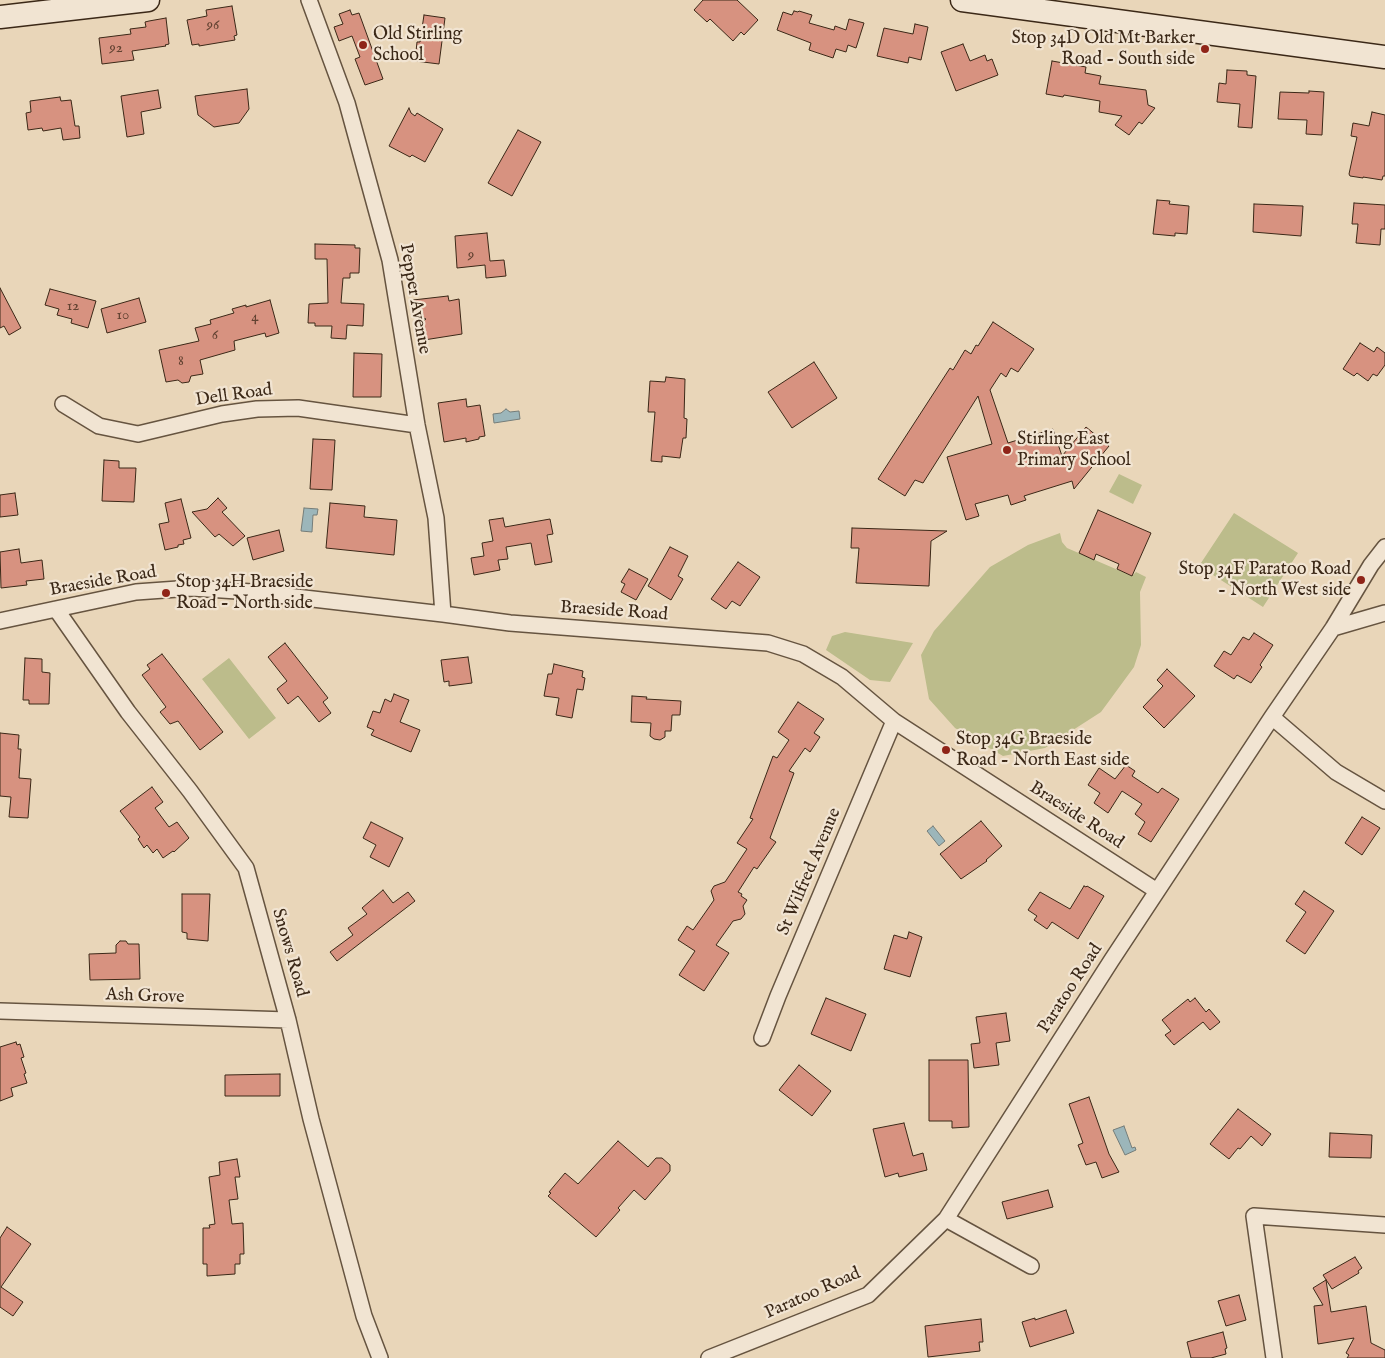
<!DOCTYPE html>
<html>
<head>
<meta charset="utf-8">
<style>
  body { margin:0 }
  canvas { display:block; background:#e9d6b9 }
</style>
</head>
<body>
<canvas width="1385" height="1358"></canvas>
<script>
const g = document.querySelector('canvas').getContext('2d');
g.lineJoin = 'round';
function paint(path, color) { g.fillStyle = color; g.fill(path, 'evenodd'); }
const shape = rows => new Path2D(rows.map(r => 'M' + r).join(''));
function trace(path, color, width, dash) { g.strokeStyle = color; g.lineWidth = width; g.lineCap = dash ? 'butt' : 'round'; g.setLineDash(dash || []); g.stroke(path); }
function label(font, color, halo, rows, align = 'center') {
  g.font = font + ' "IM FELL English",serif'; g.lineWidth = 4.5; g.setLineDash([]); g.textBaseline = 'middle'; g.strokeStyle = halo; g.fillStyle = color; for (const [text, x, y, turn = 0] of rows) {
    g.save(); g.translate(x, y); g.rotate((+turn || 0) * Math.PI / 180); g.textAlign = isNaN(turn) ? turn : align; if (halo) g.strokeText(text, 0, 0); g.fillText(text, 0, 0); g.restore();
  }
}
paint(shape([
  [1119,474,1142,485,1133,504,1109,492],
  [1234,513,1298,553,1263,607,1199,566],
  [1060,533,1062,542,1067,548,1132,576,1136,572,1146,577,1140,592,1141,645,1134,667,1101,712,1045,748,1003,756,955,728,929,699,921,655,934,631,990,567,1028,545],
  [845,632,913,643,890,682,870,680,826,650,832,636],
  [229,658,276,718,249,739,202,679]
]), '#bcbc8b');
const water = shape([
  [506,409,510,412,519,411,520,419,494,423,493,414,501,413,506,409],
  [304,508,318,509,317,515,313,515,312,532,301,531,304,508],
  [933,826,945,841,939,846,927,831,933,826],
  [1124,1126,1132,1148,1135,1147,1136,1150,1125,1155,1113,1130,1124,1126]
]);
paint(water, '#9cb6ba');
trace(water, '#757d79', 1);
const building = shape([
  [703,0,737,0,758,20,744,35,741,32,733,41,710,19,707,22,694,10,703,0],
  [232,6,237,35,234,36,235,40,199,46,199,44,192,45,187,20,207,16,206,10,232,6],
  [350,10,352,15,359,13,383,79,365,85,355,59,360,57,352,36,339,41,334,27,343,24,339,14,350,10],
  [794,11,798,12,799,11,812,15,809,23,834,30,835,26,846,30,849,19,864,23,856,48,848,45,846,52,836,49,833,58,809,50,811,43,777,30,783,12,792,15,794,11],
  [424,15,445,18,439,64,415,61,417,42,420,42,424,15],
  [166,18,169,44,165,45,166,46,132,51,134,60,102,64,99,38,131,34,130,29,146,27,145,22,149,21,166,18],
  [915,24,928,27,921,60,909,57,908,63,877,56,884,28,913,34,915,24],
  [963,44,970,61,985,55,987,61,992,59,998,75,956,91,941,52,963,44],
  [1052,61,1086,67,1085,73,1101,76,1099,84,1146,90,1148,105,1155,108,1142,124,1139,122,1129,135,1115,125,1122,116,1099,112,1100,101,1064,95,1063,97,1046,94,1052,61],
  [1227,70,1247,71,1247,75,1256,76,1252,128,1238,127,1240,104,1217,102,1219,83,1226,84,1227,70],
  [247,89,249,109,239,123,214,127,198,115,195,96,247,89],
  [158,90,161,108,141,112,144,134,127,137,121,96,158,90],
  [1309,91,1324,92,1322,135,1306,134,1307,120,1278,119,1280,92,1309,93,1309,91],
  [60,97,61,101,71,100,75,126,79,126,80,138,63,140,61,128,43,131,42,128,28,130,26,113,31,112,30,101,60,97],
  [409,108,411,113,415,116,417,113,443,129,425,162,412,155,410,157,389,146,409,108],
  [1372,112,1385,115,1385,176,1383,176,1382,180,1363,177,1363,178,1350,176,1349,174,1357,137,1351,136,1353,123,1369,126,1372,112],
  [518,130,541,142,512,196,488,183,518,130],
  [1157,200,1170,201,1169,204,1189,206,1187,234,1175,233,1175,236,1153,234,1157,200],
  [1354,203,1385,205,1385,229,1381,229,1380,245,1356,243,1358,224,1352,224,1354,203],
  [1254,204,1303,206,1301,236,1253,232,1254,204],
  [487,233,490,261,504,260,506,276,486,278,485,265,457,268,455,236,487,233],
  [315,244,355,245,355,248,360,248,359,273,350,273,350,278,343,278,341,303,364,304,363,326,347,325,346,339,331,338,332,326,315,326,315,323,308,323,309,304,328,303,327,259,315,259,315,244],
  [0,288,21,328,9,335,4,326,0,328,0,288],
  [50,289,96,301,88,328,71,323,72,319,57,315,59,309,45,305,50,289],
  [448,296,449,301,459,299,462,334,424,340,417,336,416,327,426,319,415,314,413,300,448,296],
  [139,298,146,322,107,333,101,309,139,298],
  [270,300,279,333,266,337,265,333,234,341,235,350,200,360,203,374,191,376,189,382,182,383,178,380,166,382,159,350,199,341,195,328,211,324,210,320,234,313,232,309,246,305,246,307,270,300],
  [993,322,1034,349,1018,372,1011,368,1006,377,1001,373,990,390,1008,443,1053,429,1062,456,1086,427,1109,446,1074,489,1072,481,1024,496,1026,500,1011,505,1008,495,975,504,979,516,966,520,947,457,992,444,978,396,923,483,915,480,905,496,878,479,950,368,953,370,965,350,971,354,976,345,978,346,993,322],
  [1360,343,1374,352,1377,347,1385,353,1385,365,1377,376,1373,374,1368,381,1357,373,1354,376,1343,369,1360,343],
  [354,353,382,354,381,397,353,397,354,353],
  [814,362,837,398,792,428,768,392,814,362],
  [666,377,685,379,684,418,687,419,686,438,683,438,680,458,662,456,662,462,651,461,655,412,648,412,650,381,665,382,666,377],
  [466,399,467,407,480,405,485,436,479,437,479,439,466,442,466,438,444,442,438,403,466,399],
  [313,439,335,440,332,490,310,489,313,439],
  [104,460,119,461,119,468,136,468,134,502,102,501,104,460],
  [15,493,18,515,0,517,0,495,15,493],
  [218,498,227,508,222,512,245,536,233,546,219,534,215,537,192,512,207,509,218,498],
  [181,499,191,538,183,540,184,544,178,545,178,547,165,550,159,524,169,522,165,503,181,499],
  [330,503,365,506,364,517,397,520,394,555,326,548,330,503],
  [1098,510,1151,533,1132,576,1117,569,1119,564,1096,554,1094,560,1079,553,1098,510],
  [503,518,505,527,550,519,553,534,547,535,552,562,535,565,531,543,506,547,508,559,498,560,500,570,474,575,471,558,484,556,482,543,493,541,489,520,503,518],
  [852,528,947,531,931,541,929,586,856,583,859,548,851,548,852,528],
  [279,530,284,551,253,560,247,538,279,530],
  [670,547,688,556,678,576,683,579,671,600,648,586,670,547],
  [19,549,21,563,42,560,44,579,26,581,27,585,1,588,0,552,19,549],
  [738,562,760,577,740,606,732,601,726,609,711,599,738,562],
  [629,569,648,579,636,600,621,592,625,584,621,582,629,569],
  [1254,633,1273,645,1260,665,1262,667,1251,683,1237,675,1234,679,1214,666,1224,651,1231,655,1243,637,1249,640,1254,633],
  [285,643,328,698,323,702,331,713,319,722,298,696,288,704,277,689,287,681,268,657,285,643],
  [162,654,223,732,200,750,178,721,170,724,160,712,166,707,142,675,150,669,147,665,162,654],
  [468,657,472,683,449,686,449,681,444,682,441,660,468,657],
  [25,658,42,659,42,672,50,673,49,704,29,704,29,700,23,700,25,658],
  [554,664,583,671,582,677,585,678,583,690,577,689,572,718,556,715,559,698,544,696,548,674,552,674,554,664],
  [1167,669,1195,696,1164,728,1143,707,1163,686,1157,680,1167,669],
  [394,694,409,700,400,722,420,730,411,752,371,735,374,730,367,727,373,711,380,713,385,699,391,702,394,694],
  [632,696,647,697,646,699,681,701,680,715,672,715,671,731,665,731,665,737,660,740,654,739,650,736,651,723,631,722,632,696],
  [798,702,824,719,814,733,820,737,810,752,805,748,789,771,794,773,770,838,776,842,757,869,754,867,738,892,742,894,741,896,747,900,743,906,745,914,741,919,733,921,716,945,729,953,704,991,679,975,695,951,678,940,687,926,693,930,714,900,711,891,714,886,725,882,747,849,737,843,753,819,750,818,773,756,777,758,789,740,778,732,798,702],
  [0,733,19,735,18,749,21,749,19,778,31,779,28,818,9,817,11,797,0,796,0,733],
  [1126,765,1135,771,1132,776,1158,793,1162,788,1179,799,1151,842,1138,834,1145,822,1135,814,1142,804,1122,791,1108,813,1094,803,1100,793,1088,785,1099,768,1115,779,1126,765],
  [152,787,163,802,155,808,169,827,177,822,189,838,174,852,173,851,163,858,157,849,153,853,147,845,144,848,138,839,140,837,120,811,152,787],
  [1362,817,1380,828,1362,855,1345,843,1362,817],
  [981,821,1002,846,986,860,987,861,961,879,940,854,981,821],
  [371,822,403,838,389,867,370,857,376,845,363,838,371,822],
  [1084,886,1086,887,1087,886,1104,896,1078,939,1052,922,1047,929,1034,920,1037,916,1028,910,1040,892,1070,909,1084,886],
  [383,890,393,903,408,892,415,901,337,961,330,952,353,935,348,928,367,914,362,908,383,890],
  [1304,891,1334,911,1305,954,1286,941,1306,912,1295,904,1304,891],
  [182,894,210,894,208,941,187,939,187,933,182,932,182,894],
  [909,932,922,937,910,977,884,969,894,935,907,939,909,932],
  [120,941,126,941,128,944,139,944,140,979,90,980,89,954,116,953,116,945,120,941],
  [826,998,866,1014,851,1051,811,1034,826,998],
  [1195,998,1206,1012,1209,1009,1220,1022,1210,1030,1203,1022,1174,1045,1165,1035,1171,1031,1162,1020,1188,999,1190,1002,1195,998],
  [1006,1013,1010,1041,996,1043,999,1065,974,1068,971,1044,980,1043,976,1017,1006,1013],
  [16,1042,17,1045,20,1044,24,1057,21,1058,26,1073,24,1074,27,1083,11,1088,13,1096,0,1101,0,1047,16,1042],
  [929,1060,968,1060,969,1127,952,1128,952,1121,929,1121,929,1060],
  [799,1065,831,1091,812,1116,779,1090,799,1065],
  [280,1074,280,1096,225,1096,225,1075,280,1074],
  [1089,1097,1109,1154,1119,1172,1102,1178,1096,1162,1086,1165,1078,1145,1083,1143,1069,1104,1089,1097],
  [1238,1109,1271,1134,1262,1146,1251,1136,1240,1149,1238,1148,1229,1159,1210,1144,1238,1109],
  [904,1123,913,1156,923,1153,927,1170,899,1177,898,1173,885,1177,873,1129,904,1123],
  [1330,1133,1372,1135,1371,1158,1329,1157,1330,1133],
  [618,1141,648,1167,656,1158,662,1158,670,1165,670,1171,645,1200,634,1190,618,1208,620,1210,596,1237,548,1196,551,1193,549,1192,565,1173,578,1184,618,1141],
  [237,1159,240,1177,235,1177,238,1199,229,1200,232,1224,243,1223,244,1254,240,1254,240,1264,235,1264,235,1274,207,1276,207,1264,203,1264,203,1228,210,1228,209,1225,215,1224,209,1177,220,1175,219,1162,237,1159],
  [1048,1190,1053,1207,1007,1219,1002,1202,1048,1190],
  [7,1227,31,1244,1,1287,23,1302,13,1316,0,1307,0,1238,7,1227],
  [1355,1257,1362,1268,1358,1271,1359,1273,1332,1289,1323,1275,1355,1257],
  [1326,1280,1331,1312,1366,1306,1371,1343,1385,1350,1385,1358,1347,1358,1349,1355,1346,1353,1354,1338,1318,1344,1314,1306,1323,1305,1313,1288,1326,1280],
  [1239,1295,1246,1320,1226,1326,1218,1301,1239,1295],
  [1066,1310,1074,1333,1030,1347,1022,1322,1035,1318,1035,1320,1066,1310],
  [981,1319,983,1342,979,1342,980,1351,928,1357,925,1326,981,1319],
  [1223,1332,1227,1348,1225,1349,1226,1354,1211,1358,1191,1358,1187,1342,1223,1332]
]);
paint(building, '#d79280');
trace(building, '#3b2817', 1);
const street = shape([
  [309,0,347,103,390,260,417,425,436,518,443,614],
  [63,404,99,426,138,434,222,414,257,409,298,408,417,425],
  [56,609,128,712,190,791,246,868,288,1020,311,1119,364,1316,380,1358],
  [0,621,136,592,192,588,252,592,443,614,510,623,768,643,803,654,842,677,894,721,1157,891],
  [1333,628,1385,613],
  [1272,717,1336,772,1385,801],
  [0,1011,288,1020],
  [762,1038,778,996,894,721],
  [946,1219,1031,1266],
  [709,1358,868,1295,946,1219,1111,961,1272,717,1333,628,1371,565,1385,547],
  [1274,1358,1254,1216,1385,1225]
]);
const secondary = shape([
  [962,0,1385,57],
  [0,17,148,0]
]);
trace(street, '#665440', 18);
trace(secondary, '#3b2817', 25);
trace(street, '#f1e4d2', 15);
trace(secondary, '#f1e4d2', 22);
for (const [x, y, r, color] of [
  [363,45,5,"#8f2418"],
  [1205,49,5,"#8f2418"],
  [1007,450,5,"#8f2418"],
  [1361,580,5,"#8f2418"],
  [166,593,5,"#8f2418"],
  [946,750,5,"#8f2418"]
]) { const dot = new Path2D(); dot.arc(x, y, r, 0, 2 * Math.PI); g.fillStyle = color; g.fill(dot); trace(dot, '#f1e4d2', 2); }
label('15px', '#624231', null, [
  ["96",213,26],
  ["92",116,49],
  ["9",471,256],
  ["12",73,307],
  ["10",123,316],
  ["4",255,318],
  ["6",215,336],
  ["8",181,362]
]);
label('18px', '#3b2817', '#f1e4d2', [
  ["Old Stirling",373,35],
  ["School",373,56],
  ["Stop 34D Old Mt Barker",1195,39,"right"],
  ["Road - South side",1195,60,"right"],
  ["Stirling East",1017,440],
  ["Primary School",1017,461],
  ["Stop 34F Paratoo Road",1351,570,"right"],
  ["- North West side",1351,591,"right"],
  ["Stop 34H Braeside",176,583],
  ["Road - North side",176,604],
  ["Stop 34G Braeside",956,740],
  ["Road - North East side",956,761]
], 'left');
label('18px', '#3b2817', '#f1e4d2', [
  ["Pepper Avenue",414,299,80],
  ["Dell Road",234,396,-8],
  ["Braeside Road",103,582,-10],
  ["Braeside Road",614,612,4],
  ["Braeside Road",1076,816,33],
  ["St Wilfred Avenue",810,872,-67],
  ["Snows Road",289,953,74],
  ["Paratoo Road",1071,989,-57],
  ["Ash Grove",145,997,2],
  ["Paratoo Road",813,1294,-24]
]);
</script>
</body>
</html>
